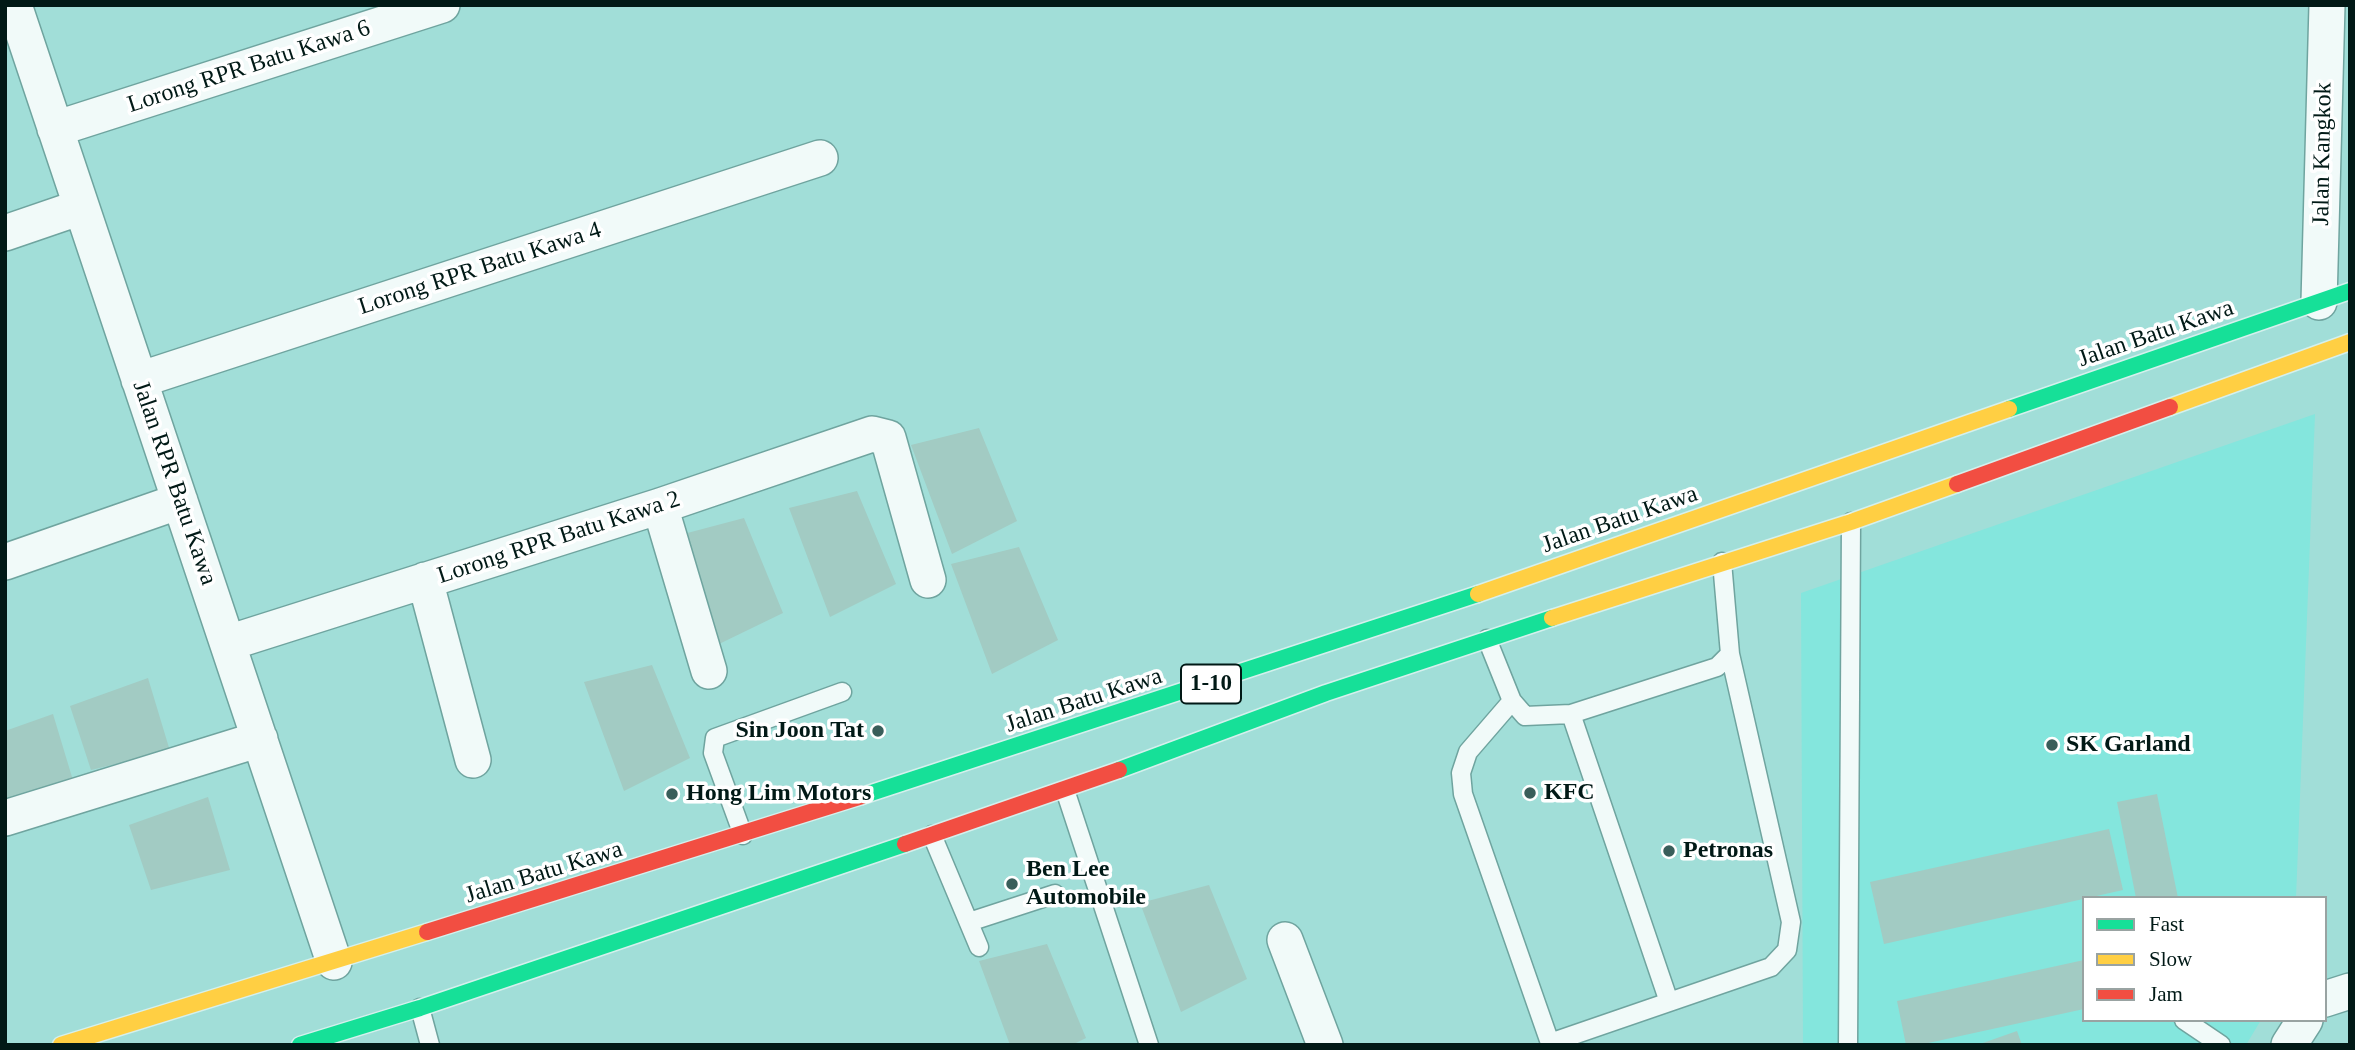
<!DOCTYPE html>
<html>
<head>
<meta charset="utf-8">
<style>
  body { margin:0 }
  #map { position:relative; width:2355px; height:1050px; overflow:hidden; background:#a1ded8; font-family:Georgia,serif }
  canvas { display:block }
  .frame { position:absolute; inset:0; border:7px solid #011916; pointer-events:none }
  .legend { position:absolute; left:2082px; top:896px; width:245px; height:126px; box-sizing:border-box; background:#fff; border:2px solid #99a3a2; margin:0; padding:9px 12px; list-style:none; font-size:21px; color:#011916 }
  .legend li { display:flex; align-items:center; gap:14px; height:35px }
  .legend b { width:35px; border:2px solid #99a3a2 }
</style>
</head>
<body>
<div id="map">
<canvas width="2355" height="1050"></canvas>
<div class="frame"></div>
<ul class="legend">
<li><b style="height:9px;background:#16e098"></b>Fast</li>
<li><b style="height:9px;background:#ffcf43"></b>Slow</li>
<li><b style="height:9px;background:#f24e42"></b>Jam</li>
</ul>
</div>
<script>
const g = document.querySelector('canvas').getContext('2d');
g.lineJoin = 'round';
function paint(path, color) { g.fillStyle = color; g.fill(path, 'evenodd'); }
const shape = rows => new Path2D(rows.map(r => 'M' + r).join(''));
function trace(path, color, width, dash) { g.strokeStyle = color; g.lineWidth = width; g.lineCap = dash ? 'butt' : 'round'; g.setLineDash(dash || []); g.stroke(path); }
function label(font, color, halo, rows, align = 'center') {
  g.font = font + ' Georgia,serif'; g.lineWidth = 7; g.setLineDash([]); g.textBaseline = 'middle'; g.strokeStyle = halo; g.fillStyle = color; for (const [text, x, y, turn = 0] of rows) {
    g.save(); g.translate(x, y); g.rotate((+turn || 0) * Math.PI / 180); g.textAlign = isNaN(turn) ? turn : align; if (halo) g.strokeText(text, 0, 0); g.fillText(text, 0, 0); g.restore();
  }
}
paint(shape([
  [2315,414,2296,898,2084,898,2084,1020,2261,1020,2246,1045,1803,1045,1801,593]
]), '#84e6dd');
paint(shape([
  [979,428,1017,521,952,554,911,445],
  [857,491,896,584,830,617,789,508],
  [744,518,783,613,717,645,676,536],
  [1019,547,1058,640,992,674,951,564],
  [652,665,690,758,624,791,584,682],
  [148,678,170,751,91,770,70,706],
  [53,714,75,787,5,805,5,731],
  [2157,794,2178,898,2136,898,2117,802],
  [208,797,230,870,151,890,129,825],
  [2109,829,2123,890,1884,944,1870,882],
  [1209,885,1247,979,1181,1012,1140,903],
  [1047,944,1086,1038,1072,1045,1010,1045,979,961],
  [2084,960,2084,1009,1919,1045,1906,1045,1897,1001],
  [2017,1031,2022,1045,1981,1045,1980,1044]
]), '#a2cbc3');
const lane = shape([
  [1487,639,1512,701,1525,716,1571,714,1717,667,1730,654,1722,562],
  [1512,701,1468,752,1461,773,1463,794,1550,1043,1771,967,1787,950,1791,922,1730,654],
  [1571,714,1669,1002],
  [1065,790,1149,1045],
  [743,835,713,753,715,738,842,692],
  [932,835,979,947],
  [969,922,1055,894],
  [420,1008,430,1045],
  [2184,1020,2221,1045],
  [1848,1045,1851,522]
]);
const street = shape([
  [14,5,334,962],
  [55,129,442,5],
  [5,233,81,207],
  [2319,302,2327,5],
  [139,380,820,158],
  [660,506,709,671],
  [5,562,180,501],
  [425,580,473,760],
  [228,643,660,506,872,434,888,438,928,580],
  [5,818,260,739],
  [1285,940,1325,1045],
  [2325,999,2350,991],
  [2289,1045,2305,1020]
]);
const fast = shape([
  [2009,409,2350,291],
  [1119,770,1326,693,1552,618],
  [862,796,1478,594],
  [300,1045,420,1008,905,844]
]);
const slow = shape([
  [2170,407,2350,342],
  [1478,594,2009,409],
  [1552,618,1851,522,1957,484],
  [61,1045,427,932]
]);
const jam = shape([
  [1957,484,2170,407],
  [905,844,1119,770],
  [427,932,862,796]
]);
trace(lane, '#6fa49f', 21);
trace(street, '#6fa49f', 38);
trace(fast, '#d5f0ed', 19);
trace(slow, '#d5f0ed', 19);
trace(jam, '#d5f0ed', 19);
trace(lane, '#f1faf9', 18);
trace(street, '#f1faf9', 35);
trace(fast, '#16e098', 16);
trace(slow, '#ffcf43', 16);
trace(jam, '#f24e42', 16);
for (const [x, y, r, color] of [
  [878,731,7,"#395e5a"],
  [2052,745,7,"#395e5a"],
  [1530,793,7,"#395e5a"],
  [672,794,7,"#395e5a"],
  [1669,851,7,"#395e5a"],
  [1012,884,7,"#395e5a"]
]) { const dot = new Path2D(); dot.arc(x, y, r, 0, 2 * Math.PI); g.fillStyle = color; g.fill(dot); trace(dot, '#fff', 2.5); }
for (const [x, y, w] of [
  [1211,684,60]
]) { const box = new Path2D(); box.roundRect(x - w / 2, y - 19.5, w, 39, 5); g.fillStyle = '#fff'; g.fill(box); trace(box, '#011916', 2); }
label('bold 23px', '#011916', null, [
  ["1-10",1211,684]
]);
label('24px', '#011916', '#fff', [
  ["Lorong RPR Batu Kawa 6",249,67,-18],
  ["Jalan Kangkok",2323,154,-89],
  ["Lorong RPR Batu Kawa 4",480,269,-18],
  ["Jalan Batu Kawa",2156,334,-19],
  ["Jalan RPR Batu Kawa",174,483,71],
  ["Jalan Batu Kawa",1620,520,-19],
  ["Lorong RPR Batu Kawa 2",559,538,-18],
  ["Jalan Batu Kawa",1084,701,-18],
  ["Jalan Batu Kawa",544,873,-17]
]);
label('bold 24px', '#011916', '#fff', [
  ["Sin Joon Tat",864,731,"right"],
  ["SK Garland",2066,745],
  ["KFC",1544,793],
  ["Hong Lim Motors",686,794],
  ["Petronas",1683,851],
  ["Ben Lee",1026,870],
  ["Automobile",1026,898]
], 'left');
</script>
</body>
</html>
